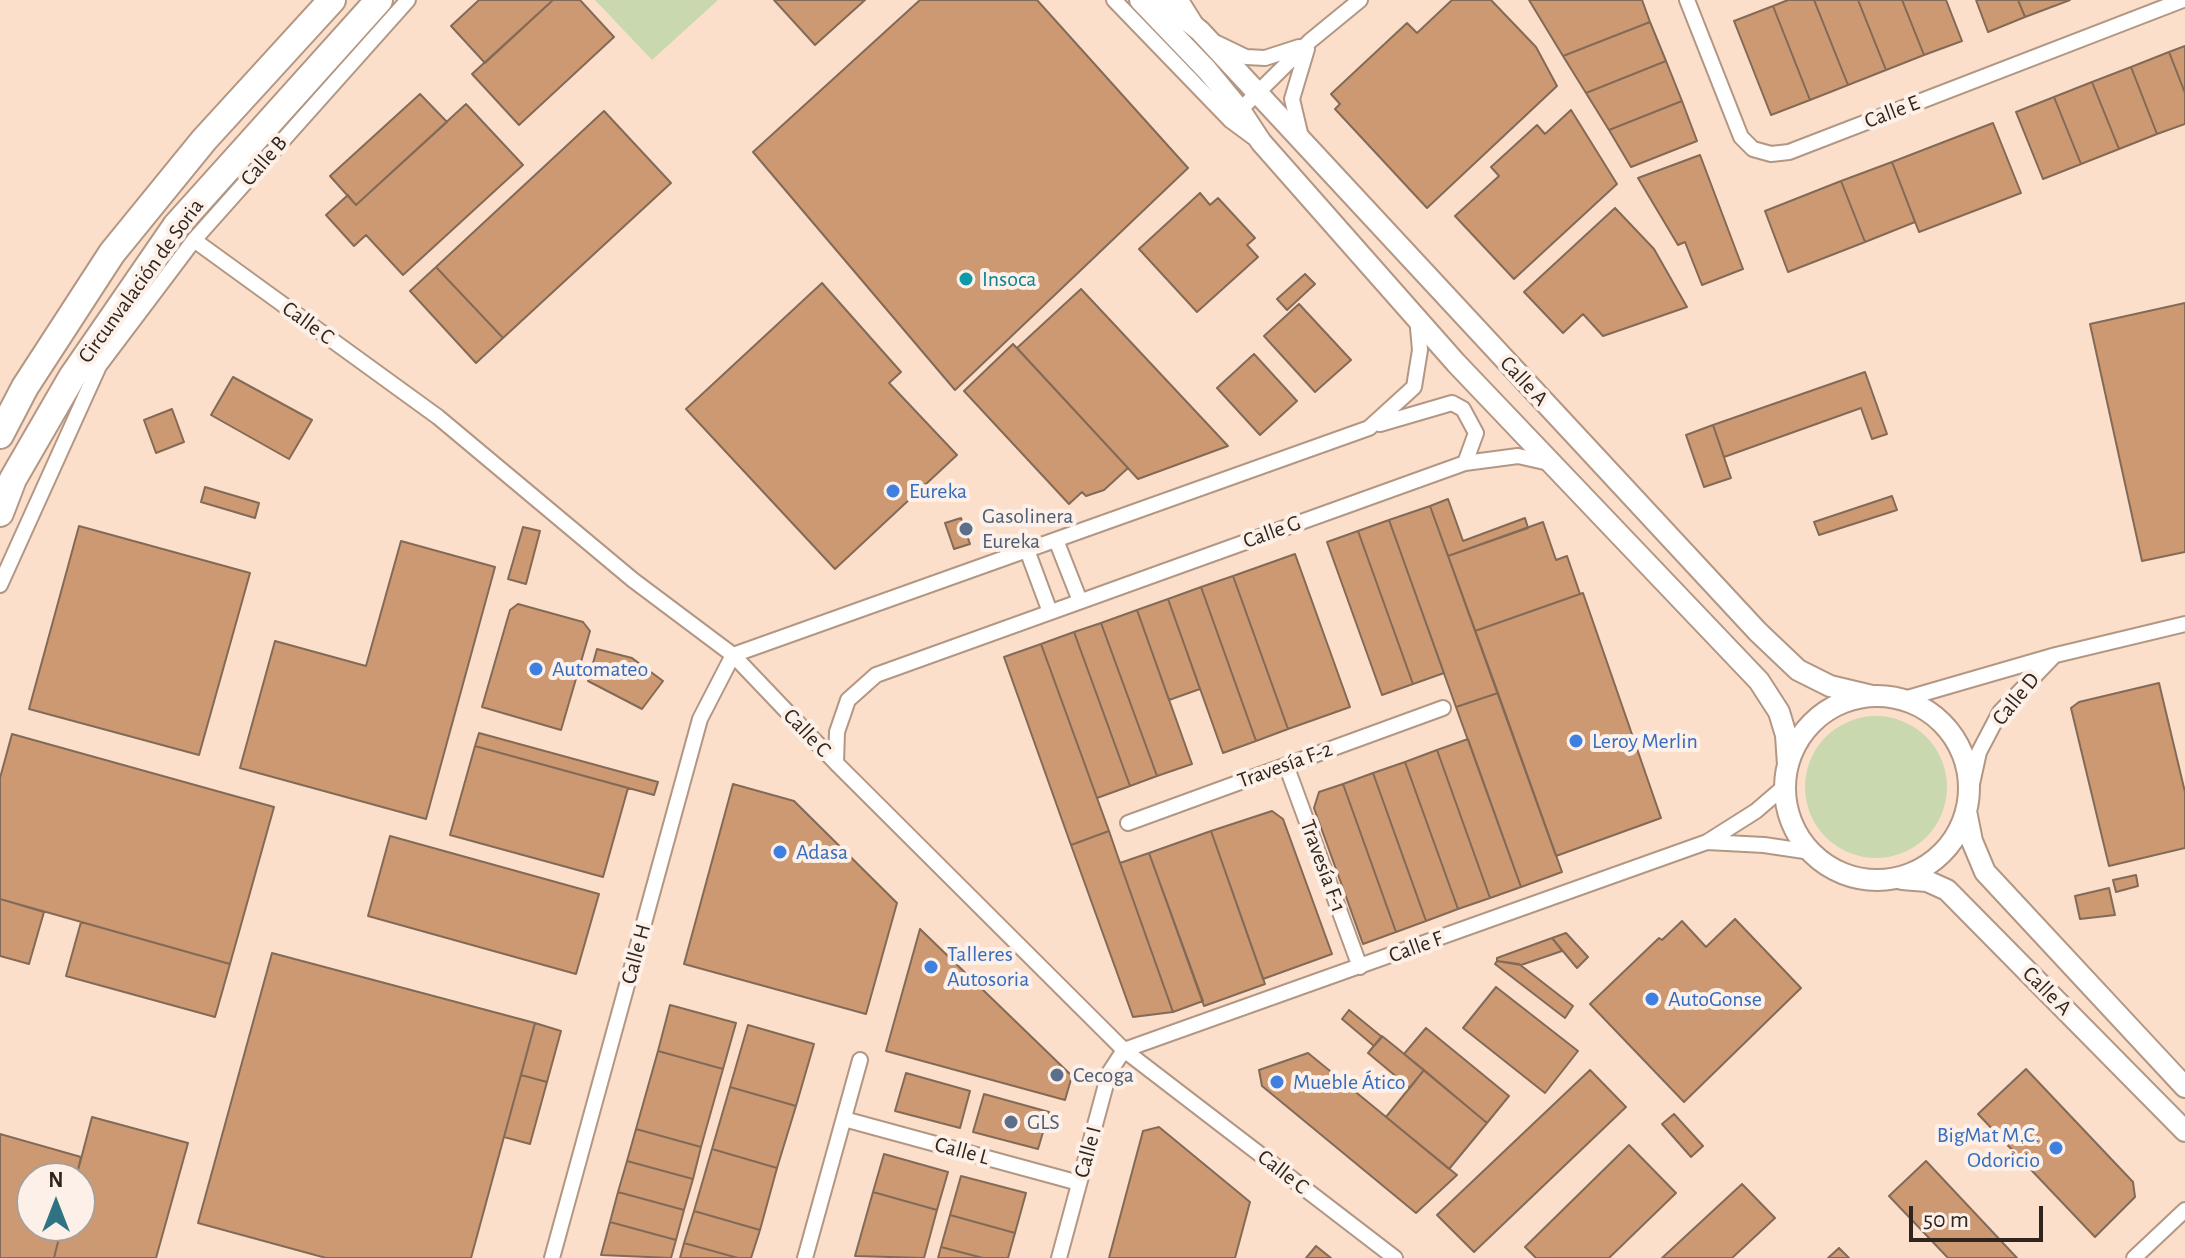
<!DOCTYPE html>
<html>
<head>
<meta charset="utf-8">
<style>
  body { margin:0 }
  #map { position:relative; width:2185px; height:1258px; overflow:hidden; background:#fcdfca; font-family:"Alegreya Sans",sans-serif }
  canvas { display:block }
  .north { position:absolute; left:16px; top:1162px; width:80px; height:80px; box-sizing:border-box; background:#fcf0e8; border:2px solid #aa9f97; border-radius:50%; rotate:0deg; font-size:22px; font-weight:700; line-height:32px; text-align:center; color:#30251d }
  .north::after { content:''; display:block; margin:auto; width:28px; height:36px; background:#307484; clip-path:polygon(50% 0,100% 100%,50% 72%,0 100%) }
  .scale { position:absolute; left:1909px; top:1206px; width:134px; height:36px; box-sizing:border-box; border:4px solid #30251d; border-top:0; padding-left:10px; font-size:24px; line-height:28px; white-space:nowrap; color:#30251d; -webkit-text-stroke:6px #fcf0e8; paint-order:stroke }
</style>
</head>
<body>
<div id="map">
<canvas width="2185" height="1258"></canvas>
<div class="north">N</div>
<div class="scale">50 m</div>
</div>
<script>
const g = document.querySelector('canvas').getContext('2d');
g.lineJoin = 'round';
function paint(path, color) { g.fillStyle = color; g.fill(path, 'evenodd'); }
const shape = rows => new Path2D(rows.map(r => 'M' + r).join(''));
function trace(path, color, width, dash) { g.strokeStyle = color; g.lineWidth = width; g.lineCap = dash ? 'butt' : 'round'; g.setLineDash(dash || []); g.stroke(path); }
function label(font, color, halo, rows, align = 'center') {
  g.font = font + ' "Alegreya Sans",sans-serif'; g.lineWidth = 8; g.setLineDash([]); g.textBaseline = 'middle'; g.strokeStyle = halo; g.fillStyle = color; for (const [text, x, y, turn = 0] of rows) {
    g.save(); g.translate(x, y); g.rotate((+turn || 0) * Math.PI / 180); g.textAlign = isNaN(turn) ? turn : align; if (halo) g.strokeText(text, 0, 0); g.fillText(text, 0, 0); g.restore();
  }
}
paint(shape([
  [595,0,718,0,652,60],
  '1805 787a71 71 0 1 1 142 0a71 71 0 1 1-142 0Z'
]), '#cad8af');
const building = shape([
  [479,0,553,0,485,63,451,26,479,0],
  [553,0,580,0,614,37,519,125,472,74,553,0],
  [774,0,865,0,815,45,774,0],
  [920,0,1037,0,1188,168,955,390,753,152,920,0],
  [1452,0,1491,0,1536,47,1557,86,1427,208,1335,109,1340,104,1331,94,1407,23,1417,33,1452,0],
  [1529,0,1642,0,1650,22,1563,56,1529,0],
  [1788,0,1814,0,1848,85,1810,100,1773,6,1788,0],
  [1814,0,1858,0,1886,70,1848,85,1814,0],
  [1858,0,1902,0,1924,55,1886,70,1858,0],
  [1902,0,1946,0,1962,41,1924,55,1902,0],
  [1976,0,2018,0,2025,17,1988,32,1976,0],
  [2018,0,2070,0,2025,17,2018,0],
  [1773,6,1810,100,1771,115,1734,21,1773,6],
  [1650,22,1666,61,1586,93,1563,56,1650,22],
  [2185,46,2185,93,2169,52,2185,46],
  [2169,52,2185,93,2185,124,2157,134,2131,67,2169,52],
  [1666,61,1682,101,1609,130,1586,93,1666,61],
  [2131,67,2157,134,2119,149,2092,82,2131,67],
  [2092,82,2119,149,2081,164,2054,97,2092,82],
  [420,94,447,122,356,205,330,176,420,94],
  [2054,97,2081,164,2043,179,2016,112,2054,97],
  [1682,101,1697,141,1631,167,1609,130,1682,101],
  [466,104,523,165,403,275,366,235,354,246,326,215,348,195,356,205,466,104],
  [1571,110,1617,184,1514,279,1455,216,1499,176,1491,167,1537,125,1545,134,1571,110],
  [604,111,671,183,503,338,436,267,604,111],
  [1993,123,2021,193,1919,232,1892,162,1993,123],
  [1700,155,1743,269,1702,285,1685,242,1678,245,1638,178,1700,155],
  [1892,162,1915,222,1865,242,1841,181,1892,162],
  [1841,181,1865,242,1788,272,1765,211,1841,181],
  [1200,193,1210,205,1218,198,1255,238,1247,245,1258,257,1197,312,1139,249,1200,193],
  [1615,208,1654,249,1687,307,1603,336,1583,314,1563,333,1524,292,1615,208],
  [436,267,503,338,476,363,410,291,436,267],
  [1305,274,1315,284,1287,310,1277,299,1305,274],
  [822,283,901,372,889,383,957,455,835,569,686,409,822,283],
  [1081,289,1228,446,1138,479,1017,348,1081,289],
  [2185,303,2185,552,2142,561,2090,324,2185,303],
  [1299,304,1351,360,1315,392,1264,336,1299,304],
  [1013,344,1128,468,1104,490,1086,496,1082,492,1069,504,964,391,1013,344],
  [1254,354,1297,401,1260,435,1217,388,1254,354],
  [1865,372,1887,434,1872,439,1861,408,1724,457,1713,425,1865,372],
  [233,377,312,420,289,459,211,415,233,377],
  [172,409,184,442,156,453,144,420,172,409],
  [1713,425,1731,478,1704,487,1686,435,1713,425],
  [205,487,259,503,255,518,201,502,205,487],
  [1892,496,1897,510,1819,535,1814,522,1892,496],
  [1448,499,1463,541,1525,518,1528,528,1448,556,1430,506,1448,499],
  [1430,506,1498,693,1456,707,1389,520,1430,506],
  [961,518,970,544,954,549,945,523,961,518],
  [1389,520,1444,673,1413,684,1358,531,1389,520],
  [1543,522,1556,560,1567,556,1580,594,1475,631,1448,556,1543,522],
  [79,526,250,573,199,755,29,709,79,526],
  [523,527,540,531,526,584,508,579,523,527],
  [1358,531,1413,684,1382,695,1327,542,1358,531],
  [401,541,495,567,426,819,240,768,275,641,366,666,401,541],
  [1295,554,1350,707,1288,729,1233,576,1295,554],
  [1233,576,1288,729,1256,741,1201,587,1233,576],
  [1201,587,1256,741,1223,753,1168,599,1201,587],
  [1583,593,1661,818,1556,856,1475,631,1583,593],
  [1168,599,1200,689,1169,700,1137,610,1168,599],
  [518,604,583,622,590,631,561,730,482,707,510,610,518,604],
  [1137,610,1192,764,1157,776,1101,623,1137,610],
  [1101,623,1157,776,1130,786,1074,632,1101,623],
  [1074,632,1130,786,1097,798,1041,644,1074,632],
  [1041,644,1109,831,1071,845,1004,657,1041,644],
  [597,649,632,658,663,681,642,709,588,681,597,649],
  [2159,683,2185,792,2185,848,2109,866,2071,708,2079,702,2159,683],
  [1498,693,1562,872,1521,887,1456,707,1498,693],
  [479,733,658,782,654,795,475,746,479,733],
  [12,734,274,807,230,964,0,899,0,778,12,734],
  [1468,739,1521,887,1490,898,1437,750,1468,739],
  [475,746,628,788,603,877,450,835,475,746],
  [1437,750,1490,898,1458,909,1405,762,1437,750],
  [1405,762,1458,909,1426,921,1373,773,1405,762],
  [1373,773,1426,921,1396,932,1343,784,1373,773],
  [733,784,794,801,897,903,866,1014,684,964,733,784],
  [1343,784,1396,932,1363,944,1314,808,1319,792,1343,784],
  [1272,811,1283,819,1332,954,1263,979,1211,831,1272,811],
  [1109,831,1120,863,1173,1012,1133,1017,1071,845,1109,831],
  [1211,831,1265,984,1204,1006,1149,853,1211,831],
  [390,836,599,894,576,974,368,916,390,836],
  [1149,853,1203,1001,1173,1012,1120,863,1149,853],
  [2136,875,2138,886,2116,892,2113,880,2136,875],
  [2109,888,2115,915,2080,919,2075,896,2109,888],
  [0,899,44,912,29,964,0,956,0,899],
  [1735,919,1801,988,1684,1102,1590,1004,1659,938,1662,940,1682,921,1706,947,1735,919],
  [81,922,230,964,215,1017,66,976,81,922],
  [920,929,1072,1076,1065,1100,886,1051,920,929],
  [1566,933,1588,957,1577,968,1552,938,1566,933],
  [1552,938,1562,951,1521,965,1497,961,1497,958,1552,938],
  [272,953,535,1023,471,1258,326,1258,198,1223,272,953],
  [1497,961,1519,964,1573,1006,1565,1018,1495,964,1497,961],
  [1496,987,1578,1051,1545,1093,1463,1028,1496,987],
  [670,1005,736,1023,723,1069,658,1051,670,1005],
  [1349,1010,1382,1037,1374,1046,1342,1019,1349,1010],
  [535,1023,561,1031,547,1082,521,1075,535,1023],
  [748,1025,814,1044,796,1106,730,1087,748,1025],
  [1426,1028,1509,1096,1487,1123,1404,1054,1426,1028],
  [1382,1036,1424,1070,1410,1088,1368,1053,1382,1036],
  [658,1051,723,1069,701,1147,636,1129,658,1051],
  [1308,1053,1457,1175,1416,1213,1262,1086,1259,1070,1308,1053],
  [2026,1069,2133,1182,2135,1197,2095,1237,1978,1114,2026,1069],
  [1424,1070,1487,1123,1449,1169,1386,1117,1424,1070],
  [1590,1070,1626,1107,1474,1252,1437,1215,1590,1070],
  [906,1073,970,1091,960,1128,895,1111,906,1073],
  [521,1075,547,1082,530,1144,504,1137,521,1075],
  [730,1087,796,1106,777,1168,712,1149,730,1087],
  [984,1094,1049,1112,1038,1149,973,1132,984,1094],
  [1674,1114,1703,1146,1691,1157,1662,1124,1674,1114],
  [92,1117,188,1143,156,1258,54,1258,62,1226,80,1226,80,1178,76,1178,92,1117],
  [1159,1127,1250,1202,1235,1258,1109,1258,1143,1131,1159,1127],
  [636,1129,701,1147,693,1179,627,1161,636,1129],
  [0,1134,81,1157,76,1178,32,1178,32,1226,62,1226,54,1258,0,1258,0,1134],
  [1629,1145,1676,1193,1609,1258,1536,1258,1525,1247,1629,1145],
  [712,1149,777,1168,760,1230,694,1211,712,1149],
  [884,1154,948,1172,937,1210,873,1192,884,1154],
  [627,1161,693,1179,684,1210,618,1192,627,1161],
  [1926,1161,2017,1258,1948,1258,1889,1196,1926,1161],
  [961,1176,1026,1193,1015,1233,950,1215,961,1176],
  [1742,1184,1775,1218,1732,1258,1662,1258,1742,1184],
  [618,1192,684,1210,676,1240,610,1222,618,1192],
  [873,1192,937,1210,924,1258,855,1256,873,1192],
  [694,1211,760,1230,751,1258,738,1258,684,1243,694,1211],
  [950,1215,1015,1233,1008,1258,983,1258,941,1247,950,1215],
  [610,1222,676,1240,671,1258,601,1255,610,1222],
  [684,1243,738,1258,680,1258,684,1243],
  [1316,1246,1331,1258,1306,1258,1316,1246],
  [941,1247,983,1258,938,1258,941,1247],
  [1839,1248,1849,1258,1828,1258,1839,1248]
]);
paint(building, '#cd9972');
trace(building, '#836a57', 2);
const street = shape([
  [1114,0,1230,120,1253,137],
  [1181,0,1196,24],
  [1687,0,1741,137,1753,149,1771,154,1789,152,2183,0],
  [1217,43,1246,57,1265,58,1299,47],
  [1240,110,1310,41,1360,0],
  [1301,137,1292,99,1307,49],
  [194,240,438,417,633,580,733,655,836,763,1124,1050,1395,1258],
  [1380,424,1452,403,1463,409,1476,433,1465,463],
  [1056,540,1080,601],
  [1027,550,1050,612],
  [0,585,99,366,194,240,408,0],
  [733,655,1369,428,1414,387,1420,350,1417,317],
  [1904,699,2056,655,2185,624],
  [836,763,837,732,848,700,876,675,1465,463,1518,456,1549,463],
  [1286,765,1360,967],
  [1970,793,1979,752,2000,712,2053,657],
  [1128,823,1443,708],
  [1707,842,1764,845,1811,852],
  [1124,1050,1707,842,1756,811,1785,786],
  [844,1119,1079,1183],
  [552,1258,700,719,733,655],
  [805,1258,860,1060],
  [1059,1258,1109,1073,1124,1050],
  [2134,1258,2185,1210]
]);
const secondary = shape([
  [1140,0,1207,70,1240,110,1261,142,1456,363,1759,681,1779,712,1786,735,1788,765],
  [1161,0,1200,31,1758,632,1798,670,1830,686,1872,696],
  '1785 788a92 92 0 1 1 184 0a92 92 0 1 1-184 0Z',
  [1966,811,1972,841,1985,872,2185,1087],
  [1902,879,1927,881,1947,890,2185,1131]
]);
const highway = shape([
  [0,435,25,387,112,253,204,140,332,0],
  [0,513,13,479,72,377,176,226,379,0]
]);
trace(street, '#b29784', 18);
trace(secondary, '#b29784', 24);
trace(highway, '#b29784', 30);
trace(street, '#fff', 14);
trace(secondary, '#fff', 20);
trace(highway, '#fff', 26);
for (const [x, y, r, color] of [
  [966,279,8,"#0f9aa8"],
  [893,491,8,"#3f7fe0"],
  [966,529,8,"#5c6f8a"],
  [536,669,8,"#3f7fe0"],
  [1576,741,8,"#3f7fe0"],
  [780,852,8,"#3f7fe0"],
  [931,967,8,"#3f7fe0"],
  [1652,999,8,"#3f7fe0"],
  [1057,1075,8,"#5c6f8a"],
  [1277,1082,8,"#3f7fe0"],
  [1011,1122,8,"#5c6f8a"],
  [2056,1148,8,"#3f7fe0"]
]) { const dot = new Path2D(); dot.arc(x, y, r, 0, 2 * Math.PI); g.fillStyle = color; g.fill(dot); trace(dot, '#fcf0e8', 3); }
label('22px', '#30251d', '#fcf0e8', [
  ["Calle E",1892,112,-21],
  ["Calle B",264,161,-49],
  ["Circunvalación de Soria",141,281,-54],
  ["Calle C",308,323,36],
  ["Calle A",1524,381,47],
  ["Calle G",1272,532,-20],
  ["Calle D",2016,699,-51],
  ["Calle C",807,733,46],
  ["Travesía F-2",1285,765,-20],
  ["Travesía F-1",1323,866,70],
  ["Calle F",1416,947,-20],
  ["Calle H",636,954,-75],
  ["Calle A",2047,991,45],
  ["Calle L",962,1151,15],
  ["Calle I",1088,1152,-75],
  ["Calle C",1283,1172,38]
]);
label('22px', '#0d838f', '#fcf0e8', [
  ["Insoca",982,279]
], 'left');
label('22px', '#366cbe', '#fcf0e8', [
  ["Eureka",909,491],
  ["Automateo",552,669],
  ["Leroy Merlin",1592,741],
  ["Adasa",796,852],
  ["Talleres",947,954],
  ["Autosoria",947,979],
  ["AutoGonse",1668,999],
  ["Mueble Ático",1293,1082],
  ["BigMat M.C.",2040,1135,"right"],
  ["Odoricio",2040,1160,"right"]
], 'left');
label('22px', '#4e5e75', '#fcf0e8', [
  ["Gasolinera",982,516],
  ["Eureka",982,541],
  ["Cecoga",1073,1075],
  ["GLS",1027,1122]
], 'left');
</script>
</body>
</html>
